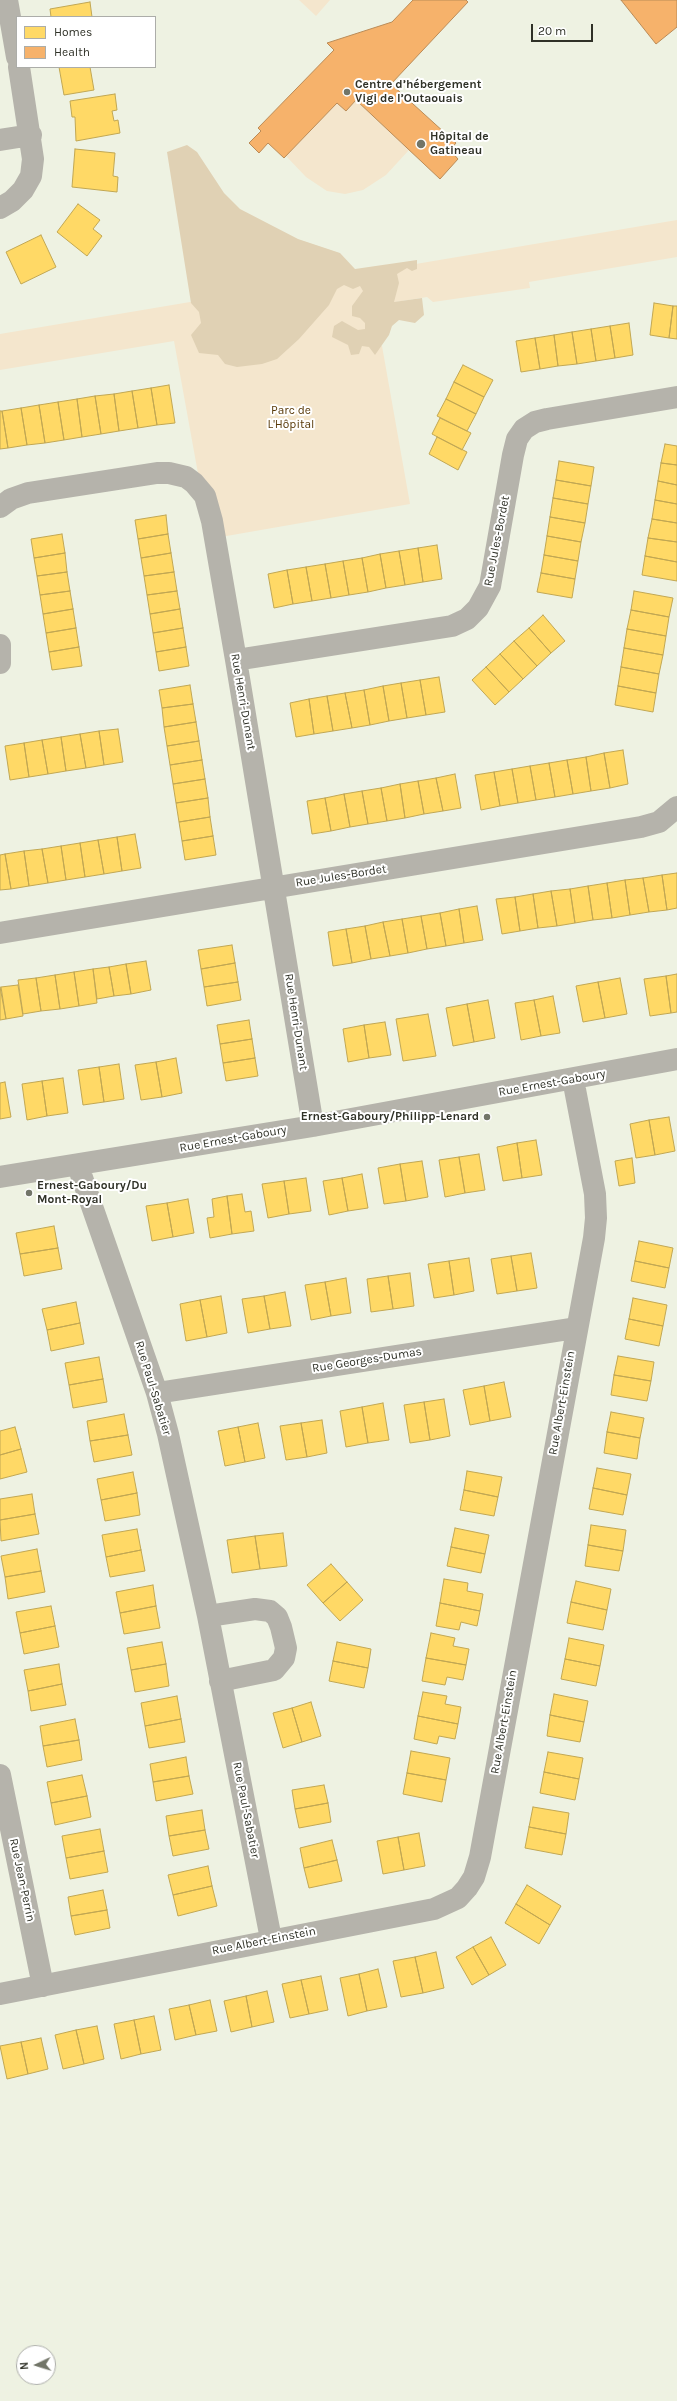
<!DOCTYPE html>
<html>
<head>
<meta charset="utf-8">
<style>
  body { margin:0 }
  #map { position:relative; width:677px; height:2401px; overflow:hidden; background:#eef2e2; font-family:Karla,sans-serif }
  canvas { display:block }
  .legend { position:absolute; left:16px; top:16px; width:140px; height:52px; box-sizing:border-box; background:#fff; border:1px solid #acada9; margin:0; padding:5px 7px; list-style:none; font-size:12px; color:#2f3127 }
  .legend li { display:flex; align-items:center; gap:8px; height:20px }
  .legend b { width:20px; border:1px solid #acada9 }
  .north { position:absolute; left:16px; top:2345px; width:40px; height:40px; box-sizing:border-box; background:#fff; border:1px solid #acada9; border-radius:50%; rotate:266deg; font-size:11px; font-weight:700; line-height:16px; text-align:center; color:#2f3127 }
  .north::after { content:''; display:block; margin:auto; width:14px; height:18px; background:#727568; clip-path:polygon(50% 0,100% 100%,50% 72%,0 100%) }
  .scale { position:absolute; left:531px; top:24px; width:62px; height:18px; box-sizing:border-box; border:2px solid #2f3127; border-top:0; padding-left:5px; font-size:12px; line-height:14px; white-space:nowrap; color:#2f3127; -webkit-text-stroke:3px #fff; paint-order:stroke }
</style>
</head>
<body>
<div id="map">
<canvas width="677" height="2401"></canvas>
<ul class="legend">
<li><b style="height:11px;background:#ffd966"></b>Homes</li>
<li><b style="height:11px;background:#f6b26b"></b>Health</li>
</ul>
<div class="north">N</div>
<div class="scale">20 m</div>
</div>
<script>
const g = document.querySelector('canvas').getContext('2d');
g.lineJoin = 'round';
function paint(path, color) { g.fillStyle = color; g.fill(path, 'evenodd'); }
const shape = rows => new Path2D(rows.map(r => 'M' + r).join(''));
function trace(path, color, width, dash) { g.strokeStyle = color; g.lineWidth = width; g.lineCap = dash ? 'butt' : 'round'; g.setLineDash(dash || []); g.stroke(path); }
function label(font, color, halo, rows, align = 'center') {
  g.font = font + ' Karla,sans-serif'; g.lineWidth = 4; g.setLineDash([]); g.textBaseline = 'middle'; g.strokeStyle = halo; g.fillStyle = color; for (const [text, x, y, turn = 0] of rows) {
    g.save(); g.translate(x, y); g.rotate((+turn || 0) * Math.PI / 180); g.textAlign = isNaN(turn) ? turn : align; if (halo) g.strokeText(text, 0, 0); g.fillText(text, 0, 0); g.restore();
  }
}
paint(shape([
  [299,0,330,0,316,16],
  [356,100,409,150,386,175,363,190,345,194,327,191,306,177,286,156,337,103,346,111],
  [677,220,677,257,529,282,530,288,433,302,427,297,370,306,377,344,382,346,410,504,215,538,201,490,174,341,0,370,0,334]
]), '#f4e6cd');
paint(shape([
  [187,145,197,152,224,193,240,209,298,239,340,253,355,269,417,260,417,269,412,271,407,268,397,274,399,283,394,302,422,298,424,315,415,323,399,320,392,326,389,335,375,355,369,347,362,346,359,354,351,355,348,345,332,337,334,326,342,321,358,330,365,329,365,323,360,318,352,316,352,306,363,291,360,286,353,289,344,285,337,289,329,305,299,339,277,359,262,364,237,367,225,364,218,355,199,353,191,335,201,323,199,312,191,303,167,152]
]), '#e0d1b4');
const homes = shape([
  [90,2,92,17,51,17,50,9,90,2],
  [59,67,90,67,94,90,64,95,59,67],
  [115,94,117,110,112,111,114,121,118,120,120,133,76,141,75,117,72,117,70,101,115,94],
  [75,149,115,153,113,176,118,177,117,192,72,187,75,149],
  [78,204,100,220,93,229,102,236,87,256,57,232,78,204],
  [41,235,56,267,21,284,6,252,41,235],
  [654,303,673,306,669,338,650,335,654,303],
  [673,306,677,306,677,339,669,338,673,306],
  [629,323,633,355,615,358,610,326,629,323],
  [610,326,615,358,596,361,591,329,610,326],
  [591,329,596,361,577,364,572,332,591,329],
  [572,332,577,364,558,366,554,335,572,332],
  [554,335,558,366,540,369,535,338,554,335],
  [535,338,540,369,521,372,516,341,535,338],
  [463,365,493,380,484,397,454,382,463,365],
  [454,382,484,397,476,414,446,399,454,382],
  [169,385,175,423,157,425,151,388,169,385],
  [151,388,157,425,138,428,132,391,151,388],
  [132,391,138,428,119,431,114,394,132,391],
  [114,394,119,431,101,434,95,396,114,394],
  [95,396,101,434,82,437,77,399,95,396],
  [77,399,82,437,64,440,58,402,77,399],
  [446,399,476,414,467,431,437,416,446,399],
  [58,402,64,440,45,443,39,405,58,402],
  [39,405,45,443,27,445,21,408,39,405],
  [21,408,27,445,8,448,2,411,21,408],
  [0,411,2,411,8,448,0,449,0,411],
  [440,418,471,433,462,450,432,434,440,418],
  [437,437,467,452,458,470,429,454,437,437],
  [665,444,677,446,677,465,661,463,665,444],
  [559,461,594,467,591,486,556,480,559,461],
  [661,463,677,465,677,485,658,481,661,463],
  [556,480,591,486,588,504,553,498,556,480],
  [658,481,677,485,677,504,655,500,658,481],
  [553,498,588,504,585,523,550,517,553,498],
  [655,500,677,504,677,523,652,519,655,500],
  [166,515,168,534,138,539,135,520,166,515],
  [550,517,585,523,581,542,547,536,550,517],
  [652,519,677,523,677,542,648,538,652,519],
  [62,534,65,553,34,558,31,539,62,534],
  [168,534,171,553,141,558,138,539,168,534],
  [547,536,581,542,578,561,544,555,547,536],
  [648,538,677,542,677,562,645,556,648,538],
  [437,545,442,579,423,582,418,548,437,545],
  [418,548,423,582,405,585,399,551,418,548],
  [399,551,405,585,386,588,380,554,399,551],
  [65,553,67,572,37,576,34,558,65,553],
  [171,553,174,572,144,576,141,558,171,553],
  [380,554,386,588,368,592,362,558,380,554],
  [544,555,578,561,575,579,541,573,544,555],
  [645,556,677,562,677,581,642,575,645,556],
  [362,558,368,592,349,595,343,561,362,558],
  [343,561,349,595,331,598,325,564,343,561],
  [325,564,331,598,312,601,306,567,325,564],
  [306,567,312,601,293,604,287,570,306,567],
  [287,570,293,604,274,608,268,574,287,570],
  [67,572,70,591,40,595,37,576,67,572],
  [174,572,177,591,147,595,144,576,174,572],
  [541,573,575,579,572,598,537,592,541,573],
  [70,591,73,609,43,614,40,595,70,591],
  [177,591,180,609,150,614,147,595,177,591],
  [634,591,673,598,669,617,631,610,634,591],
  [73,609,76,628,46,633,43,614,73,609],
  [180,609,183,628,153,633,150,614,180,609],
  [631,610,669,617,666,636,627,629,631,610],
  [543,615,565,641,551,653,529,628,543,615],
  [76,628,79,647,49,652,46,633,76,628],
  [183,628,186,647,156,652,153,633,183,628],
  [529,628,551,653,537,666,514,641,529,628],
  [627,629,666,636,663,655,624,648,627,629],
  [514,641,537,666,523,679,500,654,514,641],
  [79,647,82,666,52,670,49,652,79,647],
  [186,647,189,666,159,671,156,652,186,647],
  [624,648,663,655,659,674,621,667,624,648],
  [500,654,523,679,509,692,486,667,500,654],
  [486,667,509,692,495,705,472,680,486,667],
  [621,667,659,674,656,693,618,686,621,667],
  [439,677,445,712,426,715,420,680,439,677],
  [420,680,426,715,407,718,401,683,420,680],
  [401,683,407,718,389,721,383,686,401,683],
  [190,685,193,704,162,708,159,690,190,685],
  [383,686,389,721,370,725,364,690,383,686],
  [618,686,656,693,653,712,615,705,618,686],
  [364,690,370,725,352,728,345,693,364,690],
  [345,693,352,728,333,731,327,696,345,693],
  [327,696,333,731,314,734,309,699,327,696],
  [309,699,314,734,296,737,290,703,309,699],
  [193,704,196,722,164,727,162,708,193,704],
  [196,722,199,741,167,746,164,727,196,722],
  [118,729,123,762,104,765,99,731,118,729],
  [99,731,104,765,86,768,80,734,99,731],
  [80,734,86,768,66,771,61,737,80,734],
  [61,737,66,771,48,774,42,740,61,737],
  [42,740,48,774,29,777,24,743,42,740],
  [199,741,202,760,170,765,167,746,199,741],
  [24,743,29,777,10,780,5,746,24,743],
  [623,750,628,784,610,788,604,753,623,750],
  [604,753,610,788,591,791,586,757,604,753],
  [586,757,591,791,573,794,567,760,586,757],
  [202,760,205,779,173,784,170,765,202,760],
  [567,760,573,794,555,797,549,763,567,760],
  [549,763,555,797,536,800,530,766,549,763],
  [530,766,536,800,518,803,512,769,530,766],
  [512,769,518,803,500,806,494,772,512,769],
  [494,772,500,806,481,810,475,775,494,772],
  [455,774,461,808,443,811,436,778,455,774],
  [436,778,443,811,424,814,418,781,436,778],
  [205,779,208,798,176,803,173,784,205,779],
  [418,781,424,814,405,818,400,784,418,781],
  [400,784,405,818,387,821,381,788,400,784],
  [381,788,387,821,368,824,362,791,381,788],
  [362,791,368,824,350,827,344,794,362,791],
  [344,794,350,827,331,831,325,798,344,794],
  [208,798,210,817,179,822,176,803,208,798],
  [325,798,331,831,312,834,307,801,325,798],
  [210,817,213,836,182,841,179,822,210,817],
  [135,834,141,868,122,871,117,837,135,834],
  [213,836,216,855,185,860,182,841,213,836],
  [117,837,122,871,104,874,98,840,117,837],
  [98,840,104,874,85,877,80,843,98,840],
  [80,843,85,877,66,880,61,846,80,843],
  [61,846,66,880,48,883,42,849,61,846],
  [42,849,48,883,29,886,24,851,42,849],
  [24,851,29,886,11,889,5,854,24,851],
  [5,854,11,889,0,890,0,855,5,854],
  [677,873,677,908,667,910,662,875,677,873],
  [662,875,667,910,649,912,643,878,662,875],
  [643,878,649,912,630,915,625,880,643,878],
  [625,880,630,915,612,918,607,883,625,880],
  [607,883,612,918,593,920,588,886,607,883],
  [588,886,593,920,575,923,570,889,588,886],
  [570,889,575,923,557,926,551,891,570,889],
  [551,891,557,926,538,928,533,894,551,891],
  [533,894,538,928,520,931,515,897,533,894],
  [515,897,520,931,502,934,496,899,515,897],
  [477,906,483,940,464,943,459,909,477,906],
  [459,909,464,943,446,946,440,913,459,909],
  [440,913,446,946,427,949,421,916,440,913],
  [421,916,427,949,408,953,402,919,421,916],
  [402,919,408,953,390,956,383,922,402,919],
  [383,922,390,956,371,959,365,926,383,922],
  [365,926,371,959,352,963,346,929,365,926],
  [346,929,352,963,333,966,328,932,346,929],
  [232,945,235,963,201,969,198,950,232,945],
  [146,961,151,990,131,994,126,964,146,961],
  [235,963,238,982,204,987,201,969,235,963],
  [126,964,131,994,114,996,109,967,126,964],
  [109,967,114,996,97,999,93,969,109,967],
  [93,969,97,1003,79,1006,74,972,93,969],
  [74,972,79,1006,60,1009,55,975,74,972],
  [677,974,677,1012,671,1013,666,976,677,974],
  [55,975,60,1009,41,1011,36,978,55,975],
  [666,976,671,1013,650,1016,644,979,666,976],
  [36,978,41,1011,23,1014,18,980,36,978],
  [620,978,627,1014,605,1018,598,982,620,978],
  [238,982,241,1000,207,1006,204,987,238,982],
  [598,982,605,1018,583,1022,576,986,598,982],
  [18,985,23,1016,6,1019,1,987,18,985],
  [0,987,6,1019,0,1020,0,987],
  [553,996,560,1033,541,1036,534,1000,553,996],
  [488,1000,495,1038,474,1042,467,1004,488,1000],
  [534,1000,541,1036,521,1040,515,1003,534,1000],
  [467,1004,474,1042,453,1046,446,1008,467,1004],
  [428,1014,436,1056,403,1061,396,1019,428,1014],
  [249,1020,252,1039,220,1044,217,1025,249,1020],
  [385,1022,391,1055,369,1058,364,1025,385,1022],
  [364,1025,369,1058,348,1062,343,1029,364,1025],
  [252,1039,255,1058,223,1063,220,1044,252,1039],
  [176,1058,182,1093,162,1097,156,1062,176,1058],
  [255,1058,258,1076,226,1081,223,1063,255,1058],
  [156,1062,162,1097,141,1100,135,1065,156,1062],
  [119,1064,124,1099,104,1102,99,1067,119,1064],
  [99,1067,104,1102,83,1105,78,1070,99,1067],
  [63,1078,68,1113,47,1116,42,1081,63,1078],
  [42,1081,47,1116,27,1120,22,1084,42,1081],
  [5,1082,11,1117,0,1119,0,1083,5,1082],
  [669,1117,675,1151,655,1155,649,1120,669,1117],
  [649,1120,655,1155,636,1158,630,1124,649,1120],
  [536,1140,542,1175,522,1178,517,1143,536,1140],
  [517,1143,522,1178,503,1181,497,1147,517,1143],
  [479,1154,485,1190,465,1193,459,1157,479,1154],
  [459,1157,465,1193,445,1197,439,1160,459,1157],
  [632,1158,635,1183,619,1186,615,1161,632,1158],
  [422,1161,428,1197,406,1201,400,1164,422,1161],
  [400,1164,406,1201,384,1204,378,1168,400,1164],
  [362,1174,368,1208,348,1211,342,1178,362,1174],
  [306,1178,311,1211,289,1214,284,1181,306,1178],
  [342,1178,348,1211,329,1215,323,1181,342,1178],
  [284,1181,289,1214,268,1218,262,1184,284,1181],
  [242,1194,245,1212,251,1211,254,1231,232,1234,227,1196,242,1194],
  [227,1196,232,1234,210,1238,207,1218,214,1217,212,1199,227,1196],
  [188,1199,194,1233,173,1237,167,1203,188,1199],
  [167,1203,173,1237,152,1241,146,1206,167,1203],
  [54,1226,58,1248,20,1254,16,1233,54,1226],
  [639,1241,673,1248,669,1268,635,1261,639,1241],
  [58,1248,62,1269,24,1276,20,1254,58,1248],
  [531,1253,537,1288,517,1291,511,1256,531,1253],
  [511,1256,517,1291,497,1294,491,1259,511,1256],
  [469,1258,474,1291,454,1295,449,1261,469,1258],
  [449,1261,454,1295,434,1298,428,1264,449,1261],
  [635,1261,669,1268,665,1288,631,1281,635,1261],
  [410,1273,414,1306,393,1309,388,1276,410,1273],
  [388,1276,393,1309,371,1312,367,1279,388,1276],
  [346,1278,351,1313,331,1316,325,1282,346,1278],
  [325,1282,331,1316,311,1320,305,1285,325,1282],
  [285,1292,291,1326,270,1329,264,1296,285,1292],
  [221,1296,227,1333,207,1337,200,1300,221,1296],
  [264,1296,270,1329,248,1333,242,1299,264,1296],
  [633,1298,667,1305,663,1326,629,1319,633,1298],
  [200,1300,207,1337,186,1341,180,1304,200,1300],
  [76,1302,80,1323,47,1330,42,1309,76,1302],
  [629,1319,663,1326,659,1346,625,1339,629,1319],
  [80,1323,84,1344,51,1351,47,1330,80,1323],
  [618,1356,654,1362,651,1381,614,1375,618,1356],
  [99,1357,103,1379,69,1385,65,1363,99,1357],
  [614,1375,651,1381,647,1401,611,1395,614,1375],
  [103,1379,107,1402,73,1408,69,1385,103,1379],
  [504,1382,511,1417,490,1421,484,1386,504,1382],
  [484,1386,490,1421,470,1425,463,1390,484,1386],
  [444,1399,450,1436,430,1440,424,1402,444,1399],
  [424,1402,430,1440,410,1443,404,1405,424,1402],
  [383,1403,389,1440,368,1443,362,1407,383,1403],
  [362,1407,368,1443,346,1447,340,1411,362,1407],
  [611,1412,644,1418,640,1438,607,1432,611,1412],
  [124,1414,128,1435,90,1441,87,1421,124,1414],
  [322,1420,327,1453,307,1457,301,1423,322,1420],
  [258,1423,265,1458,245,1462,238,1427,258,1423],
  [301,1423,307,1457,286,1460,280,1426,301,1423],
  [15,1427,21,1449,0,1455,0,1431,15,1427],
  [238,1427,245,1462,225,1466,218,1431,238,1427],
  [607,1432,640,1438,637,1459,604,1453,607,1432],
  [128,1435,132,1455,94,1462,90,1441,128,1435],
  [21,1449,27,1472,0,1479,0,1455,21,1449],
  [597,1468,631,1474,627,1495,593,1488,597,1468],
  [467,1471,502,1477,498,1497,464,1490,467,1471],
  [133,1472,137,1493,101,1500,97,1479,133,1472],
  [593,1488,627,1495,623,1515,589,1509,593,1488],
  [464,1490,498,1497,494,1516,460,1510,464,1490],
  [137,1493,140,1515,105,1521,101,1500,137,1493],
  [32,1494,35,1514,0,1520,0,1499,32,1494],
  [35,1514,39,1534,1,1541,0,1520,35,1514],
  [591,1525,626,1530,623,1551,588,1545,591,1525],
  [455,1528,489,1535,485,1554,451,1547,455,1528],
  [137,1529,141,1550,106,1557,102,1535,137,1529],
  [283,1533,287,1566,260,1569,255,1536,283,1533],
  [255,1536,260,1569,232,1573,227,1540,255,1536],
  [588,1545,623,1551,619,1571,585,1566,588,1545],
  [451,1547,485,1554,481,1573,447,1566,451,1547],
  [37,1549,41,1571,5,1577,1,1556,37,1549],
  [141,1550,145,1571,110,1577,106,1557,141,1550],
  [331,1564,347,1582,323,1603,307,1585,331,1564],
  [41,1571,45,1592,8,1599,5,1577,41,1571],
  [444,1579,468,1583,467,1591,483,1594,480,1611,440,1603,444,1579],
  [576,1581,611,1589,607,1610,571,1602,576,1581],
  [347,1582,363,1600,340,1621,323,1603,347,1582],
  [153,1585,156,1606,120,1613,116,1592,153,1585],
  [571,1602,607,1610,603,1630,567,1623,571,1602],
  [440,1603,480,1611,477,1626,461,1622,459,1630,436,1626,440,1603],
  [51,1606,55,1626,20,1633,16,1612,51,1606],
  [156,1606,160,1628,124,1634,120,1613,156,1606],
  [55,1626,59,1647,24,1654,20,1633,55,1626],
  [431,1633,455,1638,453,1646,469,1649,466,1665,426,1658,431,1633],
  [569,1638,604,1645,600,1666,565,1659,569,1638],
  [162,1642,166,1664,131,1670,127,1648,162,1642],
  [337,1642,371,1649,368,1668,333,1661,337,1642],
  [426,1658,466,1665,463,1680,447,1677,445,1685,422,1681,426,1658],
  [565,1659,600,1666,596,1686,561,1679,565,1659],
  [333,1661,368,1668,364,1688,329,1681,333,1661],
  [59,1664,62,1684,28,1691,24,1670,59,1664],
  [166,1664,169,1686,135,1692,131,1670,166,1664],
  [62,1684,66,1705,31,1711,28,1691,62,1684],
  [423,1692,447,1696,445,1704,461,1707,458,1724,418,1716,423,1692],
  [554,1694,588,1701,584,1722,550,1715,554,1694],
  [177,1696,181,1719,145,1726,141,1703,177,1696],
  [311,1702,321,1736,302,1742,292,1708,311,1702],
  [292,1708,302,1742,283,1748,273,1713,292,1708],
  [550,1715,584,1722,580,1742,547,1736,550,1715],
  [418,1716,458,1724,455,1739,439,1736,437,1744,414,1739,418,1716],
  [75,1719,79,1740,43,1746,40,1726,75,1719],
  [181,1719,185,1742,149,1748,145,1726,181,1719],
  [79,1740,82,1760,47,1767,43,1746,79,1740],
  [411,1751,450,1758,446,1780,407,1773,411,1751],
  [548,1752,583,1758,579,1779,544,1772,548,1752],
  [186,1757,189,1776,153,1782,150,1764,186,1757],
  [544,1772,579,1779,575,1800,540,1793,544,1772],
  [407,1773,446,1780,442,1802,403,1794,407,1773],
  [82,1775,87,1796,51,1803,47,1782,82,1775],
  [189,1776,193,1794,156,1801,153,1782,189,1776],
  [324,1785,328,1803,295,1809,292,1790,324,1785],
  [87,1796,91,1817,55,1825,51,1803,87,1796],
  [328,1803,331,1822,299,1828,295,1809,328,1803],
  [533,1807,569,1813,566,1834,529,1827,533,1807],
  [202,1810,205,1830,169,1836,166,1816,202,1810],
  [529,1827,566,1834,562,1855,525,1848,529,1827],
  [100,1829,104,1851,66,1858,62,1836,100,1829],
  [205,1830,209,1849,173,1856,169,1836,205,1830],
  [419,1833,425,1866,404,1870,398,1837,419,1833],
  [398,1837,404,1870,383,1874,377,1841,398,1837],
  [332,1840,337,1860,304,1868,300,1848,332,1840],
  [104,1851,108,1872,70,1879,66,1858,104,1851],
  [337,1860,342,1881,309,1888,304,1868,337,1860],
  [208,1866,212,1886,173,1895,168,1875,208,1866],
  [527,1885,561,1906,550,1925,516,1904,527,1885],
  [212,1886,217,1906,178,1916,173,1895,212,1886],
  [103,1890,107,1910,71,1916,68,1897,103,1890],
  [516,1904,550,1925,539,1944,505,1923,516,1904],
  [107,1910,110,1928,75,1935,71,1916,107,1910],
  [491,1937,506,1965,489,1975,473,1947,491,1937],
  [473,1947,489,1975,472,1985,456,1957,473,1947],
  [436,1952,444,1988,423,1993,415,1957,436,1952],
  [415,1957,423,1993,401,1997,393,1961,415,1957],
  [378,1969,387,2007,367,2011,359,1974,378,1969],
  [359,1974,367,2011,348,2016,340,1978,359,1974],
  [321,1976,328,2010,309,2014,301,1980,321,1976],
  [301,1980,309,2014,290,2018,282,1984,301,1980],
  [267,1991,274,2022,252,2027,246,1996,267,1991],
  [246,1996,252,2027,231,2032,224,2001,246,1996],
  [210,2000,217,2031,196,2035,189,2005,210,2000],
  [189,2005,196,2035,175,2040,169,2009,189,2005],
  [154,2016,161,2050,141,2054,134,2020,154,2016],
  [134,2020,141,2054,121,2059,114,2024,134,2020],
  [97,2026,104,2059,84,2064,76,2030,97,2026],
  [76,2030,84,2064,63,2069,55,2035,76,2030],
  [41,2038,48,2069,28,2074,21,2042,41,2038],
  [21,2042,28,2074,7,2079,0,2046,21,2042]
]);
paint(homes, '#ffd966');
trace(homes, '#c1a753', 1);
const health = shape([
  [413,0,466,0,468,2,391,84,456,143,450,150,458,159,440,179,356,100,346,111,337,103,284,158,268,143,259,153,249,143,261,131,258,128,334,50,327,43,392,22,413,0],
  [621,0,677,0,677,27,656,44,621,0]
]);
paint(health, '#f6b26b');
trace(health, '#ba8b57', 1);
trace(shape([
  [7,0,17,57],
  [0,140,31,135],
  [0,208,12,201,23,190,31,176,33,159,19,67],
  [0,507,11,499,28,493,157,473,169,473,186,477,194,483,205,496,212,521,236,660,313,1126],
  [0,645,0,663],
  [236,660,452,626,467,619,478,608,490,586,513,455,517,439,524,429,535,422,547,419,677,397],
  [0,933,641,827,659,822,677,807],
  [78,1166,157,1393,168,1434,208,1616,271,1939],
  [0,1177,313,1126,677,1059],
  [157,1393,576,1328],
  [208,1616,255,1609,270,1611,277,1617,281,1627,286,1648,284,1658,274,1670,220,1681],
  [0,1775,43,1986],
  [0,1994,434,1909,458,1898,467,1888,474,1877,480,1857,594,1238,596,1218,595,1194,573,1079]
]), '#b5b3ab', 22);
for (const [x, y, r, color] of [
  [347,92,4,"#727568"],
  [421,144,5,"#727568"],
  [487,1117,4,"#727568"],
  [29,1193,4,"#727568"]
]) { const dot = new Path2D(); dot.arc(x, y, r, 0, 2 * Math.PI); g.fillStyle = color; g.fill(dot); trace(dot, '#fff', 1.5); }
label('bold 12px', '#2f3127', '#fff', [
  ["Centre d’hébergement",355,85],
  ["Vigi de l’Outaouais",355,99],
  ["Hôpital de",430,137],
  ["Gatineau",430,151],
  ["Ernest-Gaboury/Philipp-Lenard",479,1117,"right"],
  ["Ernest-Gaboury/Du",37,1186],
  ["Mont-Royal",37,1200]
], 'left');
label('12px', '#593a09', '#fff', [
  ["Parc de",291,411],
  ["L'Hôpital",291,425]
]);
label('12px', '#2f3127', '#fff', [
  ["Rue Jules-Bordet",497,541,-79],
  ["Rue Henri-Dunant",243,702,80],
  ["Rue Jules-Bordet",341,876,-9],
  ["Rue Henri-Dunant",296,1022,81],
  ["Rue Ernest-Gaboury",552,1083,-10],
  ["Rue Ernest-Gaboury",233,1139,-10],
  ["Rue Georges-Dumas",367,1360,-9],
  ["Rue Paul-Sabatier",153,1388,73],
  ["Rue Albert-Einstein",562,1403,-80],
  ["Rue Albert-Einstein",504,1722,-80],
  ["Rue Paul-Sabatier",246,1810,79],
  ["Rue Jean-Perrin",22,1880,78],
  ["Rue Albert-Einstein",264,1941,-11]
]);
</script>
</body>
</html>
